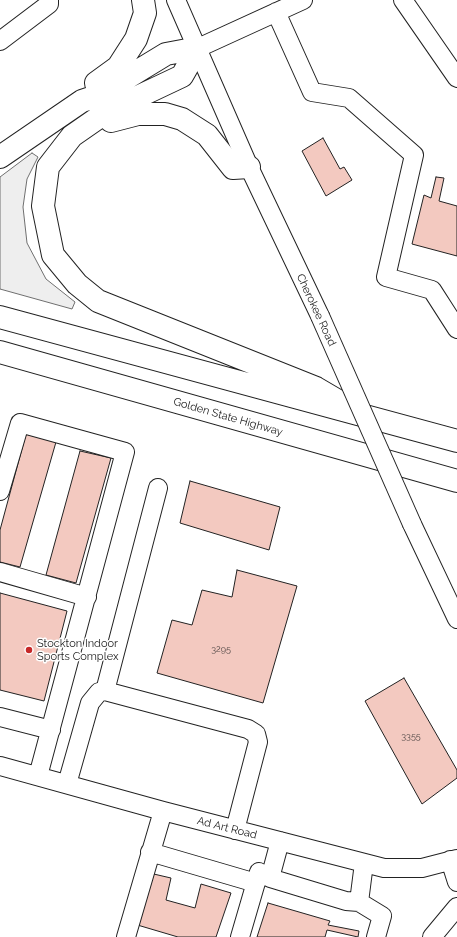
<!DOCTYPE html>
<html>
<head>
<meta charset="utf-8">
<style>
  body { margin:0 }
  canvas { display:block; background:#fff }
</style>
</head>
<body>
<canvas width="457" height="937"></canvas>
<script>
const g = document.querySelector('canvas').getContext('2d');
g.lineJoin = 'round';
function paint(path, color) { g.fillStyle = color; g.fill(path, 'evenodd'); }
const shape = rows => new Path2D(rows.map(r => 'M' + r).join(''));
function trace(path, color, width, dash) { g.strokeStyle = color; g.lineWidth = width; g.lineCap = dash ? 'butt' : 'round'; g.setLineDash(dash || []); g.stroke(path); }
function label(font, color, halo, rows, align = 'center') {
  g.font = font + ' Raleway,sans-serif'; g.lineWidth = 3; g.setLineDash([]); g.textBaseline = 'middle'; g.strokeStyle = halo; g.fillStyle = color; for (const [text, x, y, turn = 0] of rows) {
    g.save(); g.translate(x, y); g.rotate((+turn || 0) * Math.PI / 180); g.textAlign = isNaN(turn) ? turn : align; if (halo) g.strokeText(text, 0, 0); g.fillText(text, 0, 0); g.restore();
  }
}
const green = shape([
  [32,153,38,157,27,179,23,207,27,243,46,279,75,302,72,309,0,289,0,177,32,153]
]);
paint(green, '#eee');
trace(green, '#6f6f6f', 1);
const building = shape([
  [323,138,340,169,344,167,352,180,326,196,302,151,323,138],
  [436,177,444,178,439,201,457,206,457,256,412,244,424,195,431,198,436,177],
  [26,434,56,442,20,567,0,562,0,530,26,434],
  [80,451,111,458,76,583,46,575,80,451],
  [190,481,280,507,269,550,180,523,190,481],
  [237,570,297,586,263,703,157,673,172,620,192,625,202,590,232,597,237,570],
  [0,593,67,611,44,701,0,690,0,593],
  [404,678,457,770,457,778,422,804,365,701,404,678],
  [145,872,171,878,166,900,195,908,201,884,231,893,216,937,178,937,134,924,145,872],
  [268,903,330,921,328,925,359,931,358,937,327,930,325,937,257,937,268,903]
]);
paint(building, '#f3c9c0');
trace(building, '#222', 1);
const minor = shape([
  [176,0,249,167,320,316],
  [403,0,457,78],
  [276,12,312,92,349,98,414,155,386,277,432,290,457,329],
  [0,41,49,4,49,0],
  [198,48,303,0],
  [0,491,20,423,125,452,38,776],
  [412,524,457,619],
  [0,572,87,597],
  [105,691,158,488],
  [0,717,51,730],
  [0,766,163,811,384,868,422,868,457,859],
  [67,784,90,703,99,692,105,691,248,729,256,734,258,742,235,830],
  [280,841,270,878,346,901,359,902],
  [150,852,256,883],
  [450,860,457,882],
  [364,863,359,902,382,916,376,937],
  [126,937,163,811],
  [240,937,259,872],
  [432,937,457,907]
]);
const highway = shape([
  [198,48,182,76,108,111,72,136,48,167,43,206,53,255,77,284,98,301,316,388,362,415],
  [96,83,118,67,136,39,145,13,143,0],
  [111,121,138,114,165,114,182,119,207,135,233,168,249,167],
  [0,157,82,101,97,96,166,54,198,48],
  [0,317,457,441],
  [0,352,457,481]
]);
trace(minor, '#222', 20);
trace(highway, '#222', 24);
trace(minor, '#fff', 18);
trace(highway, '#fff', 22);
const minorBridge = shape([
  [320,316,412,524]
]);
trace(minorBridge, '#222', 20, []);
trace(minorBridge, '#fff', 18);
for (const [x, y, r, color] of [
  [29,650,4,"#c62828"]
]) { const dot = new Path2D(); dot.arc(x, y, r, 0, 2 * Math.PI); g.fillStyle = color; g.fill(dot); trace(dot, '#fff', 1.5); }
label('9px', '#564c4a', null, [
  ["3295",221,649],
  ["3355",411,736]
]);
label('11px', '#222', '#fff', [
  ["Cherokee Road",316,310,65],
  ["Golden State Highway",228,417,16],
  ["Ad Art Road",227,828,14]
]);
label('11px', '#222', '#fff', [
  ["Stockton Indoor",37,644],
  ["Sports Complex",37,657]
], 'left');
</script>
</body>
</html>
